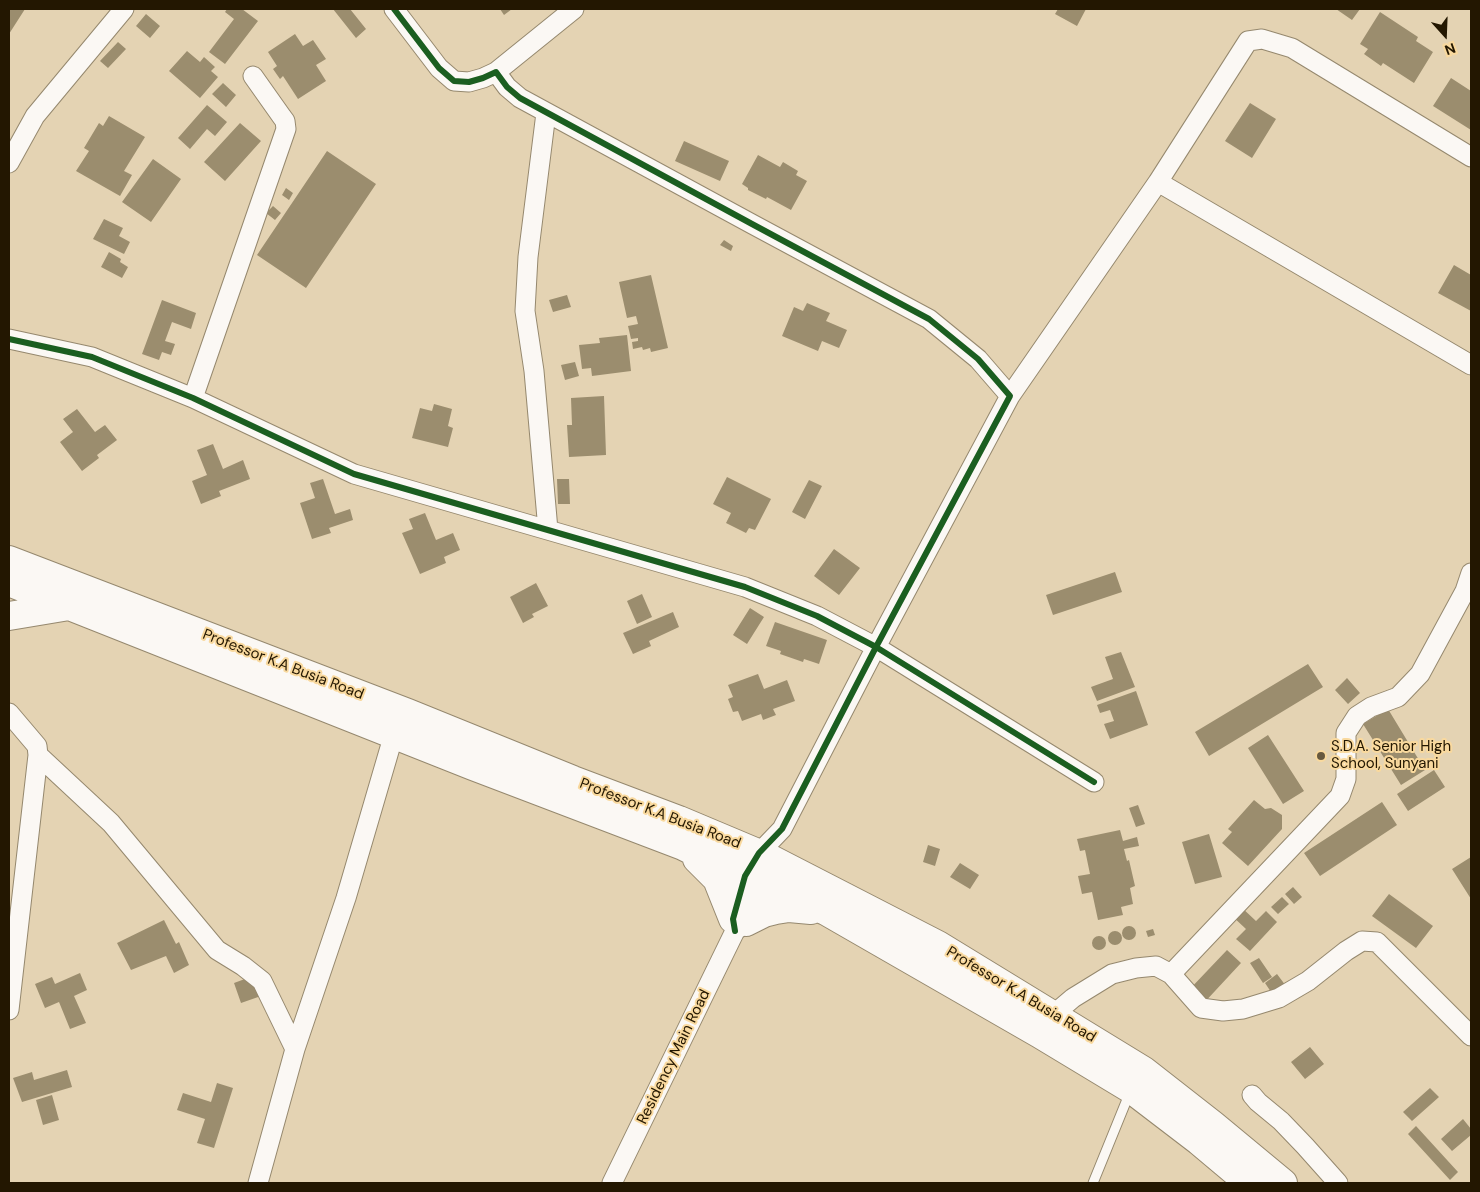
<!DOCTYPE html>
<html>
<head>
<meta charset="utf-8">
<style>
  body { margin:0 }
  #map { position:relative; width:1480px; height:1192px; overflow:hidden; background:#e4d3b3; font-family:"DM Sans",sans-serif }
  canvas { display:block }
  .frame { position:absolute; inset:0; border:10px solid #231701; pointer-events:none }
  .north { position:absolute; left:1420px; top:10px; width:50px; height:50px; -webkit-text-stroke:4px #f9d99e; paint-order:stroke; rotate:160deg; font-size:14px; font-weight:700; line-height:20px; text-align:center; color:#231701 }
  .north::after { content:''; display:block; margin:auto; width:18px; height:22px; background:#231701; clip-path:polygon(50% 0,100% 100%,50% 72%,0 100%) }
</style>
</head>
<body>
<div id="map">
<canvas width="1480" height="1192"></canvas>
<div class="frame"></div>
<div class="north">N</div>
</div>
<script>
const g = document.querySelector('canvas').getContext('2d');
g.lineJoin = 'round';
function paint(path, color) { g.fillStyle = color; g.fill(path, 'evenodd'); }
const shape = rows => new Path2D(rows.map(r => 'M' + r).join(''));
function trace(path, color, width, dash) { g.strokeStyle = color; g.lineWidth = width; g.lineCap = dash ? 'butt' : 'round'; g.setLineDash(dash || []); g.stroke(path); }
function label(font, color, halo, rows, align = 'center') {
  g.font = font + ' "DM Sans",sans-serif'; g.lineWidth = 4; g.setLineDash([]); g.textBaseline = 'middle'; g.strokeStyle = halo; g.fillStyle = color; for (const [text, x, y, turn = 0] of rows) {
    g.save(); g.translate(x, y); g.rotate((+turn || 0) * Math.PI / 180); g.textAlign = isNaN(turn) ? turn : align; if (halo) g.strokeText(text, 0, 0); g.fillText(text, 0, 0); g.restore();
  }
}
paint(shape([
  [9,9,25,9,9,34],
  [227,9,242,9,258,21,225,64,209,52,234,19,225,12],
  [333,9,350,9,366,29,356,38],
  [500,9,512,9,504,15],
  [1058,9,1086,9,1077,26,1055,14],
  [1336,9,1360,9,1352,20],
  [1380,12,1418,37,1416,41,1433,52,1414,83,1383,63,1381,66,1364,54,1368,49,1360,44],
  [146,14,160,26,150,38,136,26],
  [295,34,303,46,313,40,326,59,316,65,326,81,298,99,283,76,280,79,273,69,277,66,268,52],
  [118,42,126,49,108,68,100,61],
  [187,51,200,62,204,57,215,67,211,71,218,77,200,98,169,71],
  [1451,78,1471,91,1471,130,1433,106],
  [223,83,236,95,226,107,212,94],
  [1250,103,1276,119,1252,158,1225,141],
  [207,105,227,122,215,136,207,129,190,149,178,138],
  [109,116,145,137,124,171,132,175,120,196,76,171,89,151,84,148,99,123,103,126],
  [240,123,261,141,225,181,204,162],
  [684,141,729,161,720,181,675,161],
  [327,151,376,184,306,288,257,255],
  [758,155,780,167,783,162,798,171,796,175,807,181,791,210,767,197,766,199,748,190,748,188,742,184],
  [153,159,181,179,151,222,122,202],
  [286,188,293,193,289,200,282,195],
  [273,206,281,213,275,220,266,213],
  [104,219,123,228,119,236,130,242,124,254,93,239],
  [724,240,733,246,731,251,720,245],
  [109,252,121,259,120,262,128,267,122,278,101,267],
  [1454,265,1471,275,1471,311,1438,293],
  [651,275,668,348,651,352,650,348,643,350,642,347,633,349,632,342,638,341,638,338,631,339,628,326,638,324,636,316,627,318,619,282],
  [567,295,571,307,553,312,549,300],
  [162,300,196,313,191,329,172,322,165,341,175,344,171,355,162,352,159,360,142,354],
  [807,303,830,313,826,321,847,330,839,348,822,341,818,351,782,336,794,307,803,311],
  [627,335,631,371,592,376,591,368,582,369,579,345,600,343,599,338],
  [575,362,579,376,565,380,561,365],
  [604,396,606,455,569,457,567,425,572,425,571,398],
  [434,404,452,409,448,426,453,428,448,447,412,438,420,408,432,411],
  [77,409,95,432,105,425,117,440,97,455,99,458,82,471,60,442,73,432,63,419],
  [213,444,223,469,243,460,250,479,219,491,221,496,201,504,192,481,207,475,197,450],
  [727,477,771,499,755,530,749,528,746,533,726,523,731,513,713,504],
  [323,479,335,514,350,509,353,520,329,528,331,533,312,539,300,503,315,498,310,483],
  [557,479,569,479,570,504,558,504],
  [809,480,822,486,805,519,792,512],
  [425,513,436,540,453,533,460,550,444,557,446,563,420,574,402,533,413,529,409,519],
  [834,549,860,568,839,595,814,576],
  [1115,572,1122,592,1053,615,1046,595],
  [536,583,548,606,532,614,534,617,523,623,510,597],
  [642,594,652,617,637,624,627,601],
  [750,608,764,617,747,644,733,635],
  [673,612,679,627,649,641,651,646,633,654,623,633],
  [775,622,827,640,819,664,804,659,803,662,780,654,781,651,766,646],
  [1121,652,1135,687,1097,701,1091,687,1113,679,1105,657],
  [1308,664,1323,687,1209,756,1195,732],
  [758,674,764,689,787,680,795,701,773,709,776,715,763,720,761,714,742,721,738,711,733,712,728,699,733,697,728,685],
  [1347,678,1360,693,1348,704,1335,690],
  [1136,691,1148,725,1110,739,1104,724,1114,721,1110,710,1100,713,1097,705],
  [1388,709,1425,770,1401,785,1363,724],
  [1268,735,1304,791,1283,804,1248,748],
  [1434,770,1445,787,1408,811,1397,794],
  [1254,800,1265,809,1271,808,1282,815,1282,829,1248,866,1222,843,1232,832,1228,829],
  [1382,802,1397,825,1320,876,1304,853],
  [1138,805,1145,824,1136,827,1129,808],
  [1120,830,1123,841,1137,837,1139,846,1124,849,1127,861,1129,860,1135,886,1130,888,1133,904,1121,907,1123,915,1098,920,1092,892,1082,894,1078,876,1090,874,1085,850,1080,851,1077,839],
  [1209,834,1222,877,1195,884,1182,842],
  [928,845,940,849,935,866,923,862],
  [1471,857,1471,899,1452,869],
  [960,863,979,875,970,889,950,877],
  [1293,887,1302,897,1294,904,1285,894],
  [1389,894,1433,926,1416,948,1372,916],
  [1282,897,1289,904,1278,914,1271,907],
  [1240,906,1256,921,1266,911,1277,922,1250,951,1236,939,1246,929,1231,915],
  [164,920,176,944,179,942,189,965,174,973,166,956,131,970,117,943],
  '1122 933a7 7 0 1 1 14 0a7 7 0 1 1-14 0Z',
  [1153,929,1155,935,1148,937,1146,931],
  '1108 938a7 7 0 1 1 14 0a7 7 0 1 1-14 0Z',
  '1092 943a7 7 0 1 1 14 0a7 7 0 1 1-14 0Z',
  [1227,950,1241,963,1202,1005,1188,991],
  [1259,958,1272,977,1263,983,1250,963],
  [80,973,87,990,74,996,86,1023,70,1029,59,1002,45,1008,35,984,52,977,55,984],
  [1277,974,1286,986,1273,995,1265,983],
  [253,976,261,996,241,1003,234,983],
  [1310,1047,1324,1064,1305,1079,1291,1062],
  [67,1070,72,1087,22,1102,13,1078,32,1072,34,1080],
  [217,1083,233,1088,214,1148,197,1143,205,1119,177,1110,183,1093,211,1102],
  [1430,1088,1439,1097,1412,1121,1403,1112],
  [52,1095,59,1120,43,1125,36,1100],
  [1463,1119,1471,1129,1471,1135,1452,1151,1441,1139],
  [1416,1126,1458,1172,1450,1180,1408,1134]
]), '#9b8d6e');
const lane = shape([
  [1093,1183,1130,1092]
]);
const street = shape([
  [394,9,439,68,454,81,469,82,483,78,496,72,507,87,520,98,752,224,929,319,978,359,1010,396,876,647,1094,782],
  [496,72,574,9],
  [546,113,528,257,525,311,534,371,548,530],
  [9,163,35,116,124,9],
  [1158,182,1471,365],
  [9,339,92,357,193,398,354,474,745,587,817,616,876,647,782,829,759,853,745,876,733,920],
  [1010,396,1158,182,1248,41,1262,39,1292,48,1471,157],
  [193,398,286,129,285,121,282,117,253,76],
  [9,713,37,746,38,755,9,1010],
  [38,755,111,823,217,950,243,966,262,981,295,1049],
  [1171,974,1340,796,1346,779,1346,733,1357,716,1371,707,1398,697,1420,674,1465,591,1471,573],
  [1047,1023,1053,1015,1073,998,1112,974,1136,968,1156,966,1171,974,1201,1008,1223,1011,1243,1009,1279,998,1308,981,1346,951,1362,941,1377,942,1471,1036],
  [1252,1095,1258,1102,1281,1121,1305,1146,1338,1183],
  [258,1183,295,1049,346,898,394,734],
  [612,1183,735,931,746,922,770,876]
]);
const primary = shape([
  [9,560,408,713,573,780,679,820,767,857,938,945,1144,1071,1213,1125,1283,1183],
  [9,582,473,766,683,846,764,886,826,911,1040,1034,1131,1089,1199,1141,1249,1183],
  [9,616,69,606],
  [697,859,717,879,733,919],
  [746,922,764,913,776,910,789,908,811,910]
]);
trace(lane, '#95886e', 11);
trace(street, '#95886e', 21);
trace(primary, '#95886e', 30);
trace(lane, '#fbf8f4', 9);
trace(street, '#fbf8f4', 19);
trace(primary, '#fbf8f4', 28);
trace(shape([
  [394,9,439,68,454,81,469,82,483,78,496,72,507,87,520,98,752,224,929,319,978,359,1010,396,876,647,1094,782],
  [9,339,92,357,193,398,354,474,745,587,817,616,876,647,782,829,759,853,745,876,733,919,735,931]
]), '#1b5e20', 6);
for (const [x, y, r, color] of [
  [1321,756,5,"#67593f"]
]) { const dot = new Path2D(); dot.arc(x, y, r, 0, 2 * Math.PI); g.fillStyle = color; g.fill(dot); trace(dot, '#f9d99e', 2); }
label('15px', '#231701', '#f9d99e', [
  ["Professor K.A Busia Road",283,665,21],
  ["Professor K.A Busia Road",660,814,21],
  ["Professor K.A Busia Road",1021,995,31],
  ["Residency Main Road",674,1057,-64]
]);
label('15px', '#231701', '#f9d99e', [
  ["S.D.A. Senior High",1331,747],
  ["School, Sunyani",1331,764]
], 'left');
</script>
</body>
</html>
